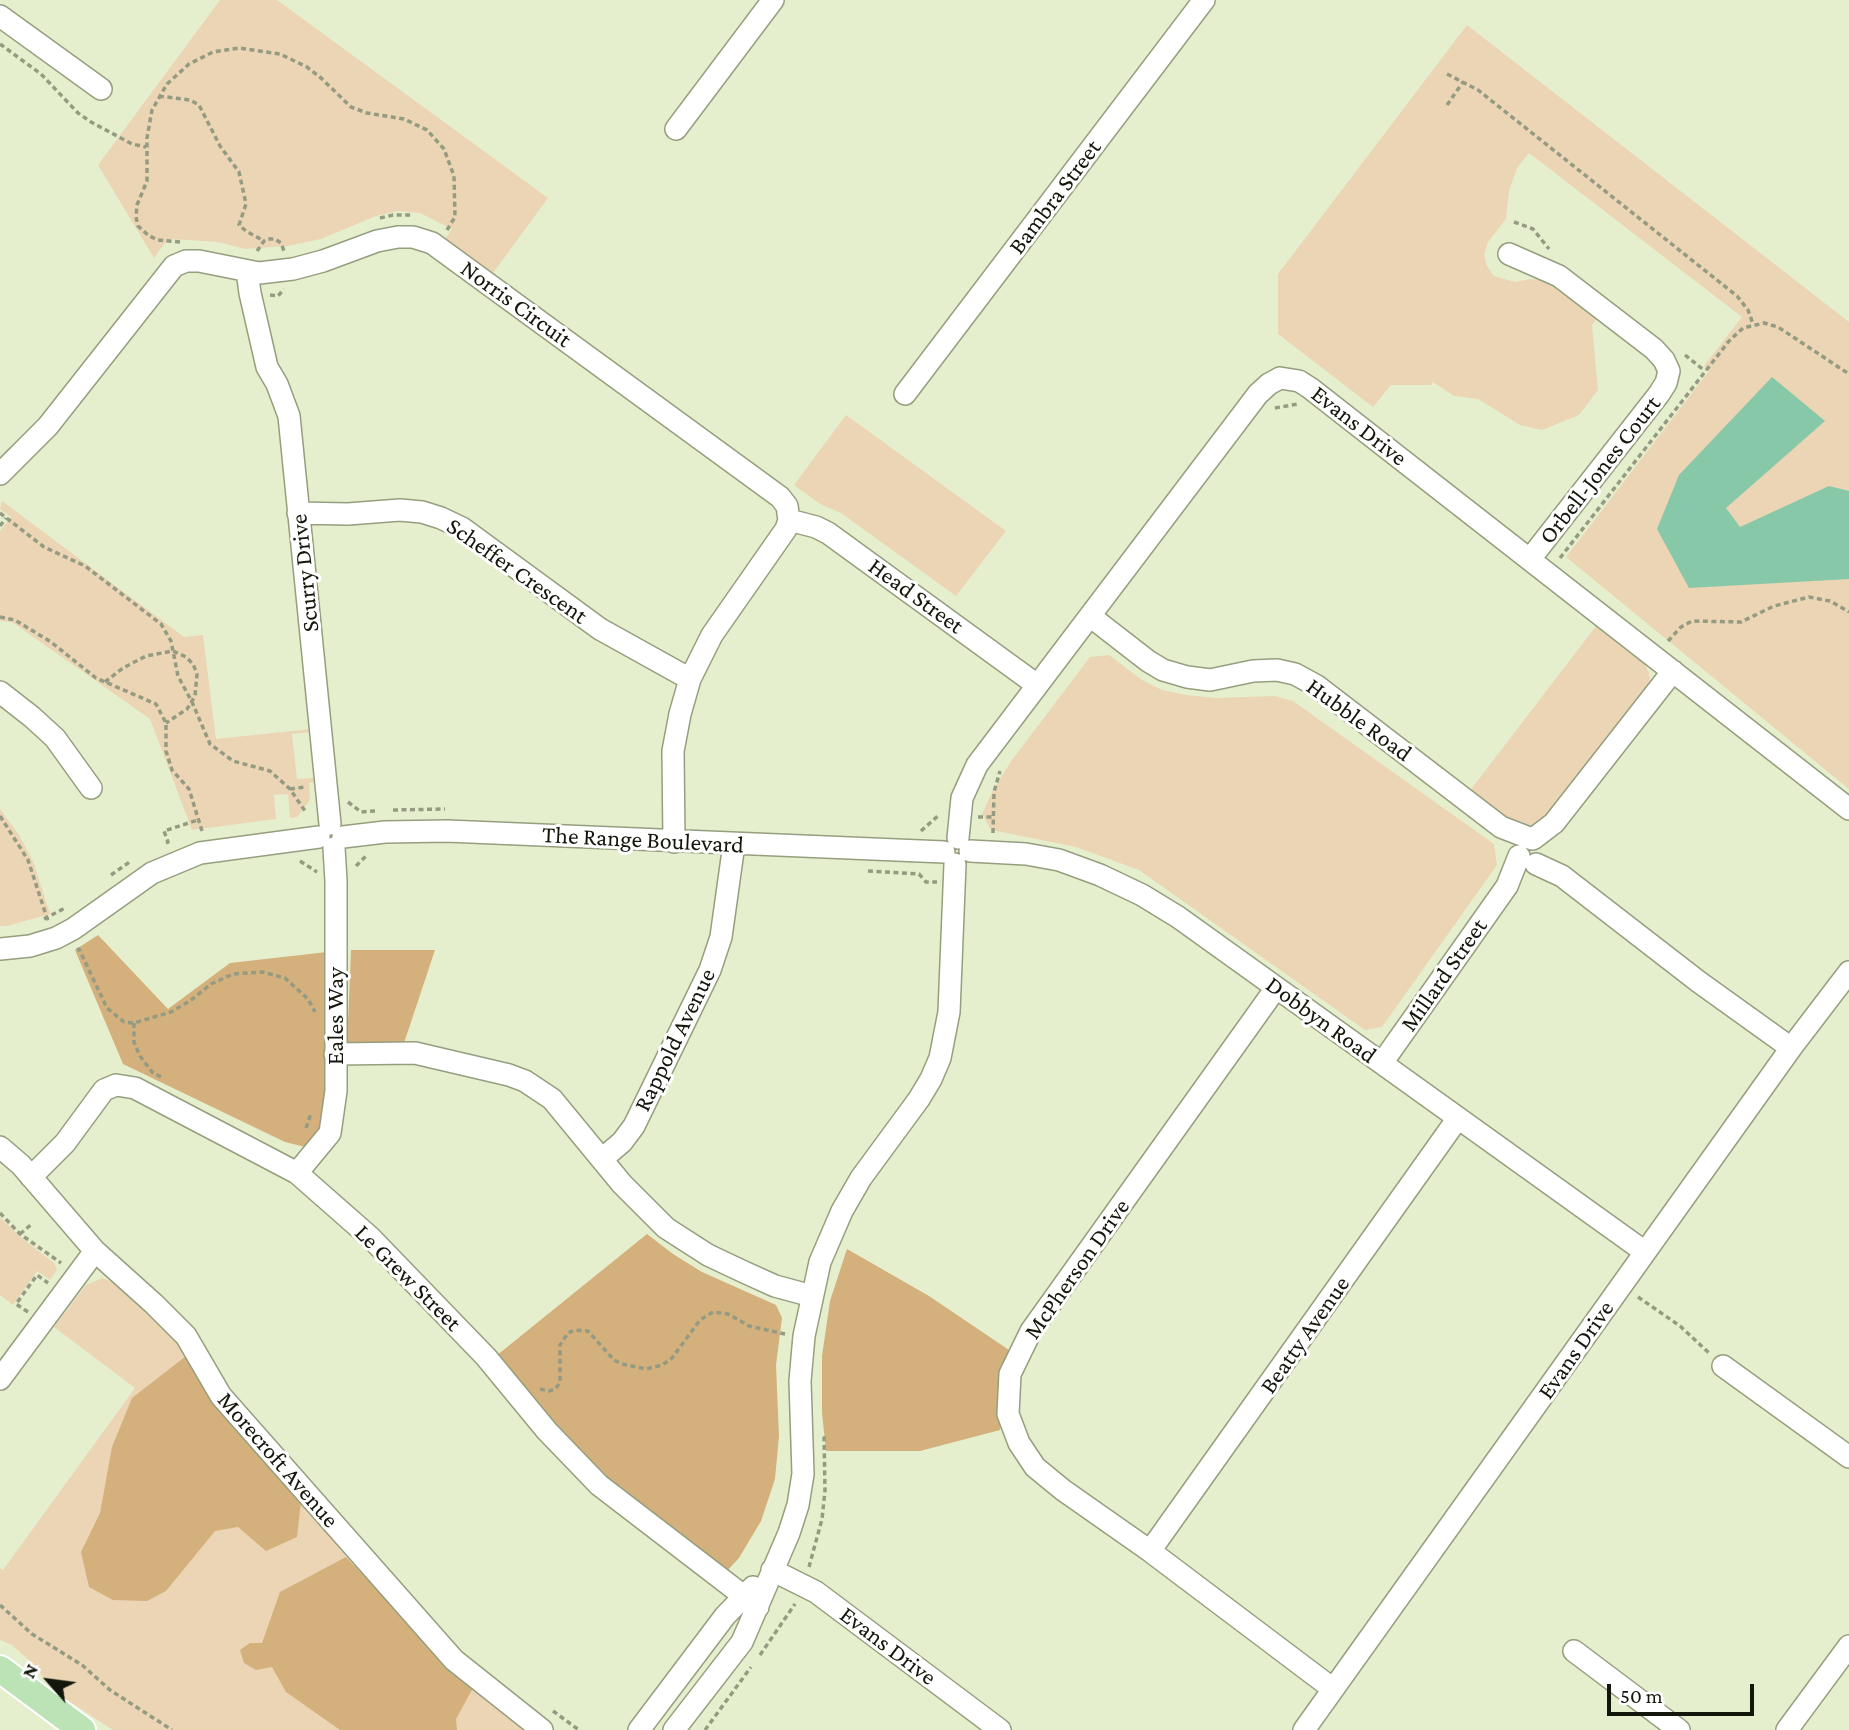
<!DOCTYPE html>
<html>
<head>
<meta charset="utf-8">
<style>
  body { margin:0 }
  #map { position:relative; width:1849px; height:1730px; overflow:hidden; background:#e6efcd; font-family:"Crimson Pro",serif }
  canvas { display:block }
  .north { position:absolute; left:14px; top:1646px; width:70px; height:70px; -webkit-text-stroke:5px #fff; paint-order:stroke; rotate:298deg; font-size:19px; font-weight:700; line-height:28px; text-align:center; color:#13160a }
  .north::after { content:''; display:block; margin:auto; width:24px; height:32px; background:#13160a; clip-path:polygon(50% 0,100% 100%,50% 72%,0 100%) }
  .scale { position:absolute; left:1607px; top:1684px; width:147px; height:32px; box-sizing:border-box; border:4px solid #13160a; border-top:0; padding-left:9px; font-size:21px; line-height:24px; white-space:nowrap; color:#13160a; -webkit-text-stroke:5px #fff; paint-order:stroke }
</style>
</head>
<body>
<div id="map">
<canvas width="1849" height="1730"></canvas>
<div class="north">N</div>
<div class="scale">50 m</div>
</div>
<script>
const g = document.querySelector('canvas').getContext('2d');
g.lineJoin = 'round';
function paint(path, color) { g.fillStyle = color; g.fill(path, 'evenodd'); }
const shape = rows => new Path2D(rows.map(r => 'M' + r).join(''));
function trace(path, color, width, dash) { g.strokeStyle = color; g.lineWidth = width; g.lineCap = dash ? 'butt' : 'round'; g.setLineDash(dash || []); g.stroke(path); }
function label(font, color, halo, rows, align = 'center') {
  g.font = font + ' "Crimson Pro",serif'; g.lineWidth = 6; g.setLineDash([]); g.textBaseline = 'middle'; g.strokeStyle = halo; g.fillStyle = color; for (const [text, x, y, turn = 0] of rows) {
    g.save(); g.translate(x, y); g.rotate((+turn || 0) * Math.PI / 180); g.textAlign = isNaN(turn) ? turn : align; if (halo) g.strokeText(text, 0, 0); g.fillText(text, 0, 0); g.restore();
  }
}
paint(shape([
  [220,0,277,0,548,198,493,273,445,239,452,229,420,213,398,211,376,216,321,239,287,246,245,249,218,242,171,239,165,243,154,258,98,165],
  [1467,25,1849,322,1849,789,1566,557,1709,371,1704,366,1742,317,1529,153,1517,168,1509,191,1506,219,1488,242,1484,254,1487,266,1494,276,1515,282,1530,279,1545,280,1598,317,1592,325,1598,390,1579,415,1542,430,1520,425,1478,399,1454,396,1433,382,1431,385,1391,385,1373,407,1278,334,1278,274],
  [846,415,1006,531,956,596,841,513,820,504,794,485],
  [2,501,184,637,203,635,216,739,311,729,311,732,292,734,297,779,316,778,316,782,309,783,310,800,297,817,290,818,288,794,274,795,276,819,192,830,150,719,12,622,0,621,0,531,11,517,0,509],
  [1596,626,1644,663,1649,673,1650,682,1646,691,1545,823,1528,829,1513,825,1469,792],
  [1109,655,1142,680,1162,690,1186,695,1215,698,1275,696,1293,701,1494,844,1497,865,1382,1027,1365,1030,1139,870,1076,847,991,830,982,814,993,790,1012,760,1090,657],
  [0,809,19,835,33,861,50,914,7,926,0,926],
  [0,1217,18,1235,54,1263,57,1270,50,1280,37,1271,13,1305,0,1295],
  [103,1278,114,1283,154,1317,190,1353,250,1438,365,1580,533,1730,113,1730,55,1692,33,1664,12,1645,0,1640,0,1568,3,1570,135,1388,54,1327,86,1285]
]), '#ebd5b5');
paint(shape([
  [98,935,168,1009,230,963,327,952,328,1115,320,1136,305,1147,285,1142,123,1064,75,950],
  [351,950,435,950,404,1043,347,1045],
  [647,1234,673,1254,702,1272,776,1305,782,1318,776,1365,779,1436,775,1479,761,1521,739,1558,726,1572,600,1476,551,1423,496,1356],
  [847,1249,929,1296,1009,1350,1000,1430,920,1451,826,1451,822,1413,822,1356,830,1301],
  [190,1353,301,1501,297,1537,266,1551,238,1527,215,1531,166,1591,147,1601,113,1600,89,1587,81,1552,100,1513,112,1447,132,1398],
  [346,1557,473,1688,456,1719,457,1730,340,1730,286,1692,272,1667,256,1670,244,1663,240,1650,250,1643,262,1643,280,1592]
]), '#d4b07c');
paint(shape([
  [1772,377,1825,421,1726,508,1740,527,1829,486,1849,491,1849,579,1689,588,1657,529,1679,475]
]), '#87c8a8');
const minor = shape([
  [0,16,101,89],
  [676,129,773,0],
  [1509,254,1559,276,1654,349,1664,360,1669,371,1666,383,1659,394,1530,559],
  [247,271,250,293,267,367,277,384,289,416,330,824],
  [905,394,1204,0],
  [0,474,48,426,174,266,186,261,199,261,259,273,293,269,323,261,377,241,398,237,413,237,432,243,780,497,787,506,789,520,786,529,712,635,690,679,680,714,673,751,674,842],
  [298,513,348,514,400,510,422,512,441,518,462,528,600,629,690,679],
  [789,520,816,527,828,533,1037,685],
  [1090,616,1148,661,1163,670,1187,677,1210,680,1253,671,1277,670,1295,674,1317,686,1501,827,1532,839],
  [0,692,32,717,55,738,91,788],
  [343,837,385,832,447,831,944,852],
  [958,838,962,798,977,765,1258,394,1269,384,1280,378,1299,381,1310,388,1849,809],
  [1533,839,1554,823,1673,671],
  [970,851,1026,854,1059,860,1100,875,1142,895,1178,917,1645,1252],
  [1536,864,1562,876,1699,982,1791,1048],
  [0,949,30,946,56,938,73,929,152,873,200,853,319,837],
  [1276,988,1031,1331,1010,1374,1008,1414,1019,1443,1035,1467,1063,1490,1150,1551,1333,1689],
  [335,1054,415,1053,509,1075,525,1081,552,1099,622,1184,666,1228,708,1255,744,1272,775,1286,812,1296],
  [1382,1063,1507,886,1519,856],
  [0,1147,21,1165,95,1251,154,1304,186,1336,221,1396,454,1660,542,1730],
  [602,1159,622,1142,634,1126,710,970,721,937,734,844],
  [297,1173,330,1133,336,1091,336,881,334,848],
  [31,1177,65,1143,104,1090,116,1085,135,1088,297,1173,371,1238,486,1357,547,1431,599,1485,758,1607],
  [1723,1366,1849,1457],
  [0,1379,95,1251],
  [1150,1551,1458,1118],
  [772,1570,816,1592,1000,1730],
  [1574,1651,1679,1730],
  [639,1730,725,1616,753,1587],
  [674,1730,742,1642,789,1533,798,1505,803,1474,800,1381,804,1336,820,1262,842,1211,861,1178,919,1099,931,1079,940,1058,949,1012,955,864],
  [1304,1730,1791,1048,1849,972],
  [1787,1730,1849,1646]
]);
const major = shape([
  [0,1669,82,1730]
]);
trace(minor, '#959e7e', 24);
trace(major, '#fff', 30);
trace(shape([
  [0,44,41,74,78,113,91,122,132,144,146,147],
  [1447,74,1478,90,1737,296,1748,310,1753,324],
  [159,96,190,100,199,105,220,146,239,172,246,204,239,225,246,231,264,241],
  [1447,105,1463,82],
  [380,218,393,215,413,215],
  [1514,222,1533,229,1549,249],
  [180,242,157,240,148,235,138,226,136,217,137,205,147,181,147,138,152,110,167,84,189,64,213,52,239,48,280,54,307,67,321,78,351,107,367,113,404,119,427,130,444,149,454,176,455,217,447,230],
  [257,251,264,241,268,239,275,239,281,243,284,251],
  [270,295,278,296,284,289],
  [1685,355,1705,371],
  [1275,408,1298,404],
  [0,513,44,547,85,566,161,624,171,641,178,676,192,702,210,744,233,761,270,771,290,789,305,811],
  [0,526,6,518],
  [1560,558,1729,341,1743,328,1764,323,1778,327,1849,374],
  [0,617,15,620,51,642,96,678,156,704,166,723,166,751,172,770,189,789,202,831],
  [1668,641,1681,627,1692,621,1741,622,1774,606,1809,597,1830,601,1849,612],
  [105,682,123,668,146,656,173,651,186,657,193,664,197,674,195,696,187,709,166,723],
  [290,789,305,787],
  [348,802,361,812,375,811],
  [393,810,445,809],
  [0,816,28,860,48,921],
  [978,817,993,817],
  [921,831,939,815],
  [993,833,994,792,1000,771],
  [166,843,168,842,164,831,198,820],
  [300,861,317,872],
  [356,866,367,855],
  [868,871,919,874,926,882,937,882],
  [111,875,131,861],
  [44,919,65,908],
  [77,950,79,949,107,1008,124,1022,134,1023,171,1012,190,1001,211,984,233,974,262,972,285,978,308,999,315,1012],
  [134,1023,134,1042,140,1056,152,1072,161,1077],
  [306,1128,311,1113],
  [0,1213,20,1234,61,1263],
  [20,1234,33,1223],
  [1638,1297,1680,1326,1709,1353],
  [28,1312,16,1304,37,1275,48,1283],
  [540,1389,549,1391,555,1389,560,1383,560,1345,568,1333,574,1330,588,1331,614,1360,622,1364,646,1369,662,1365,672,1358,700,1320,713,1312,728,1314,749,1326,785,1334],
  [809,1567,822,1519,825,1491,824,1434],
  [0,1605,32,1634,82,1665,110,1690,172,1730],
  [760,1655,795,1604],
  [553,1711,579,1730],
  [705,1730,751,1667]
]), '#959b82', 3.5, [5, 3.5]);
trace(minor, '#fff', 21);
trace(major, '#bbe3b5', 26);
label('24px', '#13160a', '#fff', [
  ["Bambra Street",1055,197,-53],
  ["Norris Circuit",516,304,36],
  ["Evans Drive",1359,426,38],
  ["Orbell-Jones Court",1600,470,-52],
  ["Scheffer Crescent",517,571,35],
  ["Scurry Drive",305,573,-96],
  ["Head Street",916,596,36],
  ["Hubble Road",1359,720,36],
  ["The Range Boulevard",643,840,3],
  ["Millard Street",1444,975,-55],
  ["Eales Way",336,1016,-90],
  ["Dobbyn Road",1321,1020,36],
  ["Rappold Avenue",675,1040,-64],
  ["McPherson Drive",1077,1269,-55],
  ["Le Grew Street",408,1278,45],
  ["Beatty Avenue",1305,1335,-55],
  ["Evans Drive",1576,1350,-55],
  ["Morecroft Avenue",278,1460,49],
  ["Evans Drive",888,1646,37]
]);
</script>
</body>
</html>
